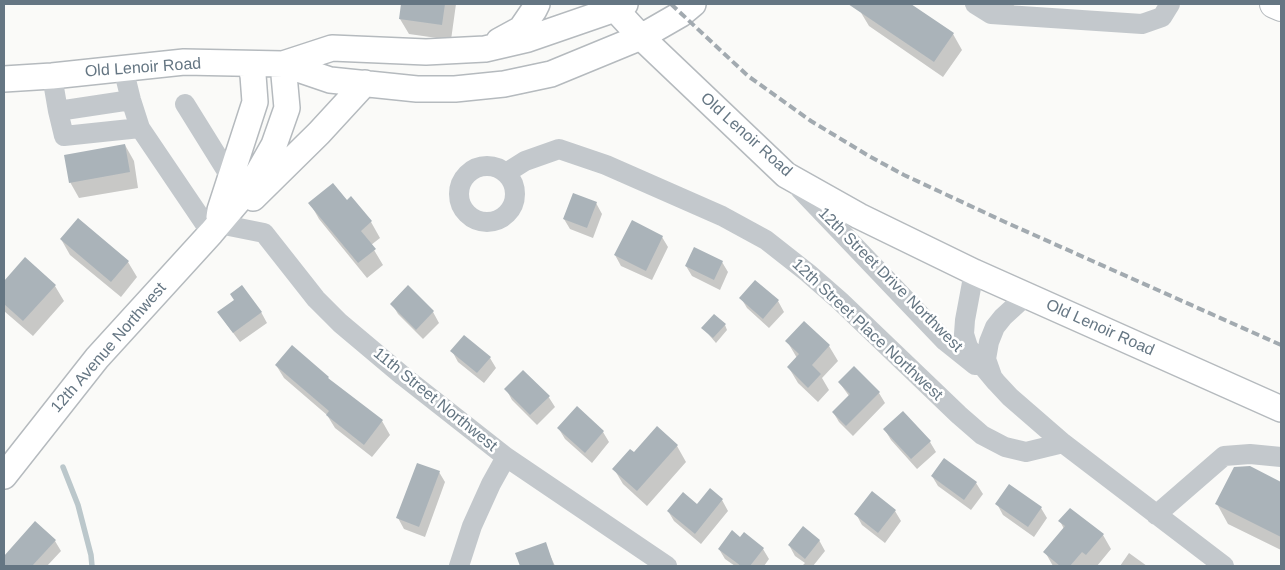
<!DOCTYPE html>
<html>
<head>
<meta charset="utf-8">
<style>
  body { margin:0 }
  #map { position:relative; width:1285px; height:570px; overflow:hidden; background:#fafaf8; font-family:Arial,sans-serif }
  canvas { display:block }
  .frame { position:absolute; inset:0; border:5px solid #657683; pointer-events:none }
</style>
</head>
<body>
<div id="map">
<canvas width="1285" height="570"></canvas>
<div class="frame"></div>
</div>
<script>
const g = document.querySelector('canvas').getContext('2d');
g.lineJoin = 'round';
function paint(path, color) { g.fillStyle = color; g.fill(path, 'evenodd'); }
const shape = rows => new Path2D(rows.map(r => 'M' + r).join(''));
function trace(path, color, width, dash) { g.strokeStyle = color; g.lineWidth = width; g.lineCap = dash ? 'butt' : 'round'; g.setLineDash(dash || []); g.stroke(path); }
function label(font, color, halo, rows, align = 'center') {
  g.font = font + ' Arial,sans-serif'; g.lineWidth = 5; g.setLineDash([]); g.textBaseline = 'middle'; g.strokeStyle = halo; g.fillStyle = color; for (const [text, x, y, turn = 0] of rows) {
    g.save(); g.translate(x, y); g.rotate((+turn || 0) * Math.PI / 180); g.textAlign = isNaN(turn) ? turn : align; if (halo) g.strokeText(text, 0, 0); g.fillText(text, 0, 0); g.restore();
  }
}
paint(shape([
  [403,4,456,4,451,40,409,34,400,19],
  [864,4,909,4,953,34,962,50,943,77,869,26,860,11],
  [977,4,1015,4,1003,20],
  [125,145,134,161,138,188,79,198,70,182],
  [351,198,371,222,380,238,371,245,383,265,367,278,319,219,310,203,347,202],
  [596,203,602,214,593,238,570,229,564,219],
  [78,219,128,262,137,277,121,297,70,255,61,239],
  [662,237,668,247,652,280,621,266,615,255],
  [25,259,55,286,64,301,33,336,4,311,4,282],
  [722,262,728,272,720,290,692,276,686,266],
  [408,287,433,312,439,323,423,339,398,314,392,304],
  [741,298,778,301,784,312,769,328,747,308],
  [261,312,267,323,240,342,225,322],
  [725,325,727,330,716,343,703,328],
  [787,341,829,346,838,361,822,378,829,390,818,402,798,383,789,368,797,358],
  [452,351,490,358,496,368,484,383,458,362],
  [276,365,328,378,331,382,382,421,390,435,372,457,335,428,327,415,284,378],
  [839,382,879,393,885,403,853,436,839,422,833,412,849,396],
  [506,389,548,396,555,407,537,425,512,400],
  [577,408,603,432,609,442,592,463,565,439,559,429],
  [657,428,677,446,686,462,647,506,623,484,614,469,634,454],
  [885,430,930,442,936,452,917,469,891,440],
  [944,459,976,483,983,494,971,510,938,486,932,476],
  [1249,467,1281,483,1281,550,1228,524,1217,504],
  [439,472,445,482,425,537,404,529,398,518],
  [710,490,722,500,728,511,701,544,674,521,668,511,698,505],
  [997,504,1041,508,1047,518,1034,537,1003,515],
  [895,511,901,521,885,543,862,525,856,514],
  [1060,521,1103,535,1111,549,1097,566,1053,566,1045,552,1064,529],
  [35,523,55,541,61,551,47,566,5,566,4,558],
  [740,539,763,549,769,559,764,566,735,566,725,559,719,549],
  [819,540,825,551,813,566,802,566,805,563,795,556,789,545],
  [545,544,555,566,521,566,517,553],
  [1129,553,1147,566,1120,566]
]), '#0003');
trace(shape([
  [63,467,78,505,91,555,92,566]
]), '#bbc7cb', 5.5);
paint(shape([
  [401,4,445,4,442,25,399,19],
  [848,4,911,4,954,33,934,62],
  [125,144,130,172,69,183,64,155],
  [333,183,347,200,351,196,372,221,361,231,376,249,358,263,308,203],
  [573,193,597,202,587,228,563,219],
  [78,218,129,261,111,282,60,239],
  [632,220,663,236,646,271,614,255],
  [694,247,723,261,714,280,685,266],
  [25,257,56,285,23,321,4,304,4,281],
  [755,280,779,300,763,319,739,298],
  [242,285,262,312,233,333,217,312,234,300,230,294],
  [408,285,434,311,416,330,390,304],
  [714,314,726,324,713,338,701,328],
  [804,321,830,345,812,365,821,374,808,388,787,367,799,354,785,341],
  [464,335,491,357,477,373,450,351],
  [292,345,329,377,328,378,383,420,364,445,326,415,329,411,275,365],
  [854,366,880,392,846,426,832,412,850,394,838,382],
  [523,370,550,396,530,415,504,389],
  [577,406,604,431,585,453,557,428],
  [903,411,931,441,911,459,883,429],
  [657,426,678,445,637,491,612,469,630,449,634,452],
  [944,458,977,482,964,500,931,476],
  [417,463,440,471,419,527,396,518],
  [1250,466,1281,482,1281,537,1215,504,1234,467],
  [1009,484,1042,507,1028,527,995,504],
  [710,488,723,499,695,534,667,511,683,492,697,504],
  [872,491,896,510,878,533,854,514],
  [1070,508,1104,534,1086,555,1082,552,1070,566,1060,566,1043,552,1065,526,1058,521],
  [35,521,56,540,32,566,4,566,4,556],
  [803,526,820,540,805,559,788,545],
  [732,530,740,537,744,532,764,548,750,566,741,566,718,549],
  [546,542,554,566,520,566,515,553]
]), '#aab3b9');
const major = shape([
  [615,9,641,37,786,175,859,216,974,272,1281,409],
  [499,41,521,29,534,10,537,4],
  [283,64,332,48,426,52,485,49,528,39,615,9,625,4],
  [4,79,52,76,184,62,283,64,330,80,417,89,455,89,504,84,551,74,641,37,681,14,693,4],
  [253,198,319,133,365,83],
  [219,217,220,210,255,102,253,75,249,64],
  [4,476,97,358,211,233,250,187,274,145,287,108,283,64]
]);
const highway = shape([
  [1274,4,1281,7]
]);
trace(major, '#b5babe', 28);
trace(highway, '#b4b9bd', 30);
trace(shape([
  [975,4,991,14,1142,24,1162,17,1170,4],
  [123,68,131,100,140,128,211,233],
  [52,76,58,111,131,100],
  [185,104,231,178],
  [58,111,64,136,140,128],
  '459 194a28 28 0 1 1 56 0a28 28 0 1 1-56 0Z',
  [506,173,525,161,559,149,606,165,722,216,766,240,808,273,840,301,959,415,982,435,1005,447,1026,452,1063,443],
  [800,189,945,341,975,365],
  [219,224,264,233,316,299,340,323,403,376,506,457,667,566],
  [974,272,965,320,964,334,968,347,976,358,996,382,1010,397,1063,443,1224,566],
  [992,376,986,359,989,342,995,327,1003,317,1027,295],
  [1156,515,1224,456,1250,454,1281,457],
  [459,566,472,526,491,484,506,457]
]), '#c3c8cc', 20);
trace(major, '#fff', 25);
trace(highway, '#fff', 28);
trace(shape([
  [671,4,748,76,811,121,869,156,904,175,1005,222,1281,345]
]), '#a2aab0', 4, [8, 4]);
label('16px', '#657683', '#fff', [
  ["Old Lenoir Road",143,68,-4],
  ["Old Lenoir Road",746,135,42],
  ["12th Street Drive Northwest",890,280,45],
  ["Old Lenoir Road",1100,328,24],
  ["12th Street Place Northwest",867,330,43],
  ["12th Avenue Northwest",109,348,-49],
  ["11th Street Northwest",435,400,39]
]);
</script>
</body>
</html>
